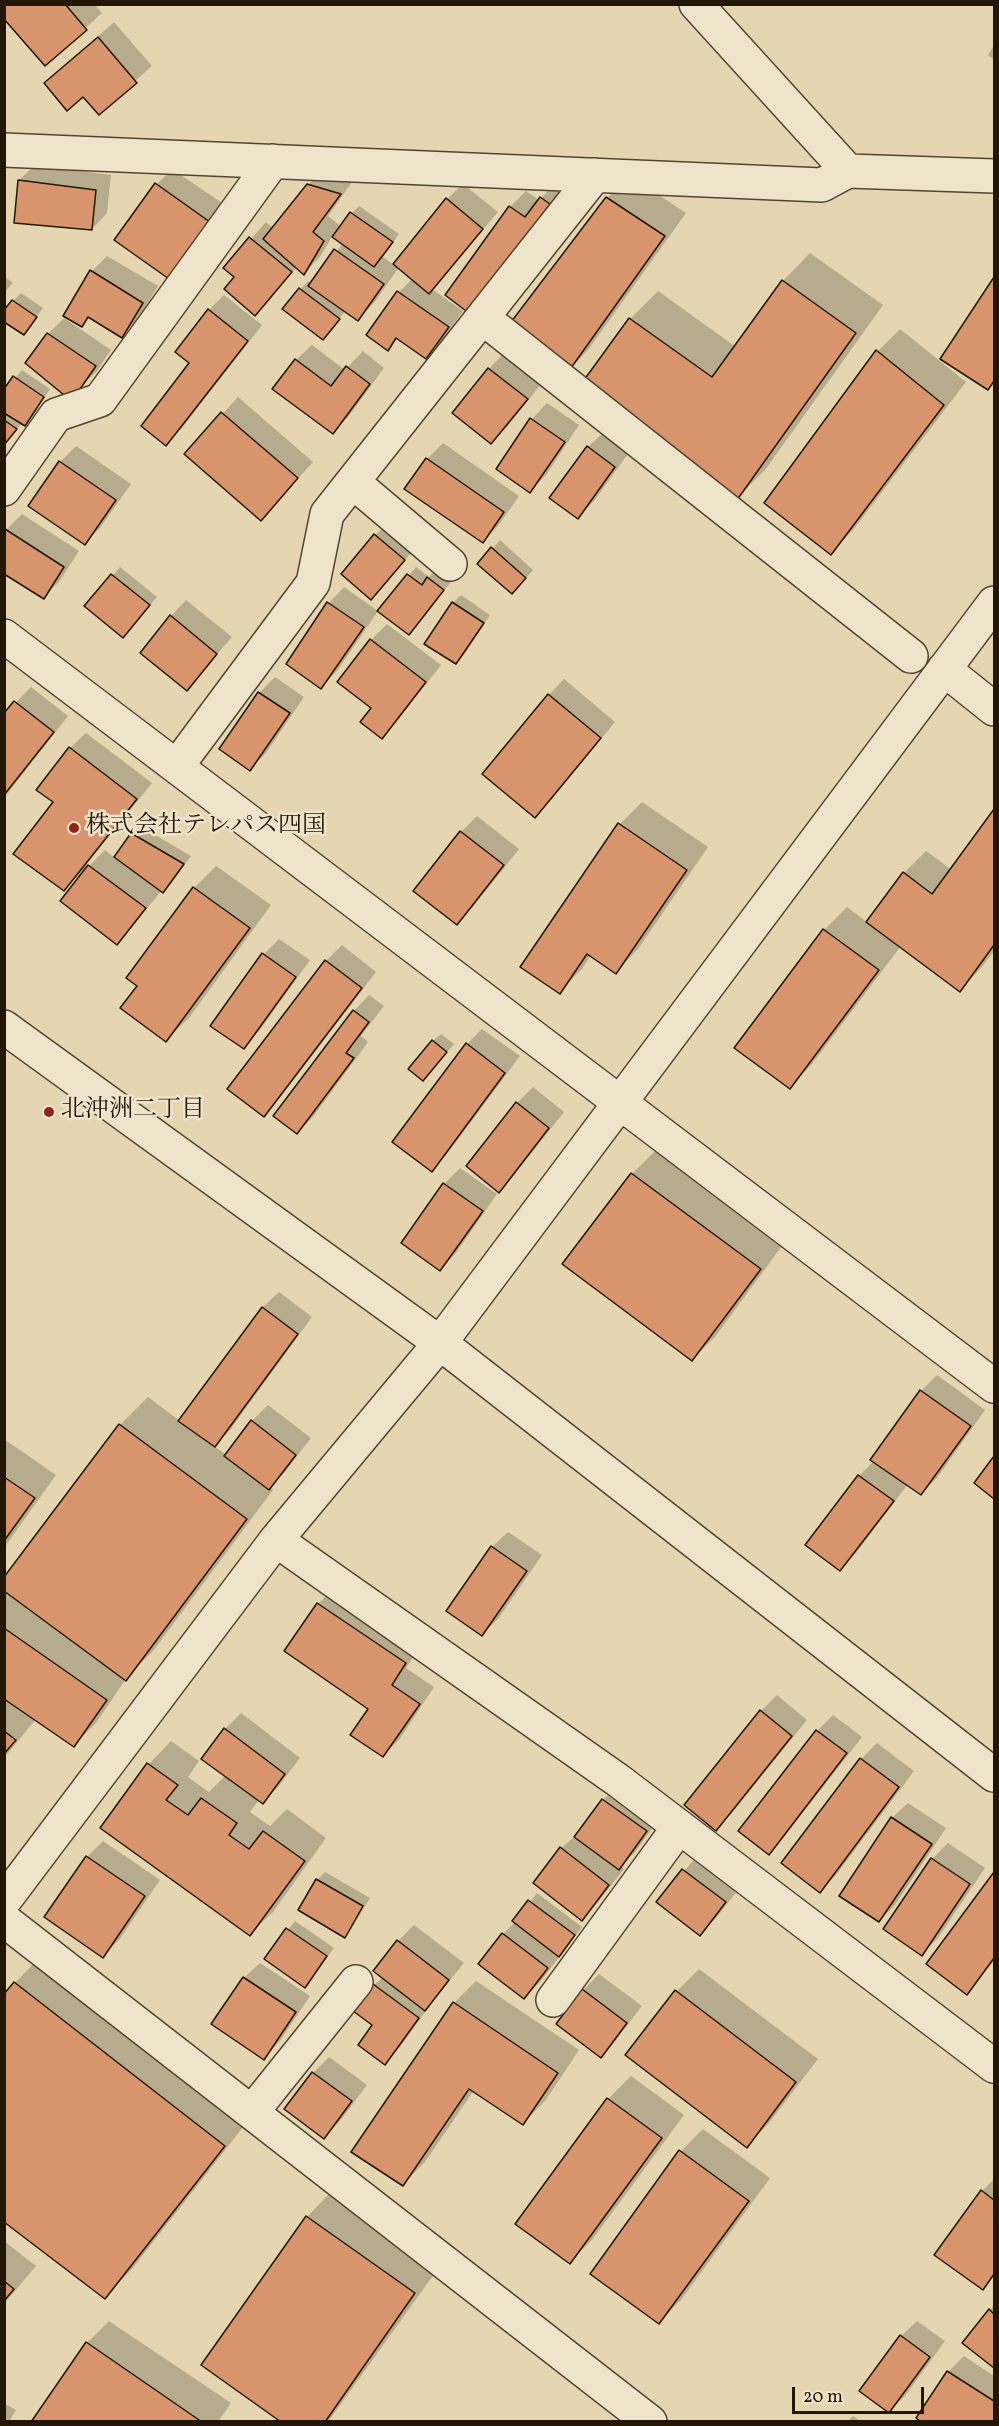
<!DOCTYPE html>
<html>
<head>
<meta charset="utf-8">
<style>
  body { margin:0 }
  #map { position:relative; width:999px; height:2426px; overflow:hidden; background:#e5d6b1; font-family:Vollkorn,serif }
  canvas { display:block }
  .frame { position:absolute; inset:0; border:6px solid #221606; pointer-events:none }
  .scale { position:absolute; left:792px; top:2387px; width:132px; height:27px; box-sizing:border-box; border:3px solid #221606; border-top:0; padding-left:8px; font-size:18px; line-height:21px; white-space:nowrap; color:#221606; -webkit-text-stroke:4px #eee4cc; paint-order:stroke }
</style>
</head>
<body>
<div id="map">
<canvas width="999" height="2426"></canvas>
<div class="frame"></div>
<div class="scale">20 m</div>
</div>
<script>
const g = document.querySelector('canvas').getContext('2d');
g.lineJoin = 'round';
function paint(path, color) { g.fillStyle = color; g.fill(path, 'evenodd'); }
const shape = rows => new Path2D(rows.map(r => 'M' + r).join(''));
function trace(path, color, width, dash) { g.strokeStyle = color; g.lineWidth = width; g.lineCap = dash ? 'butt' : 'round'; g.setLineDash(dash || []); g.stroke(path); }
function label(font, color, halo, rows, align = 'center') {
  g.font = font + ' Vollkorn,"Noto Serif JP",serif'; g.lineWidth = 5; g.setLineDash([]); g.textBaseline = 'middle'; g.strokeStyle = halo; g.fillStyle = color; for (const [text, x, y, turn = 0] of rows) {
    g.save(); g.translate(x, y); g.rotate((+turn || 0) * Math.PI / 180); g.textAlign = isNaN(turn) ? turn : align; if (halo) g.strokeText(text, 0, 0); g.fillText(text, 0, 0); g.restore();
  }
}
paint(shape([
  [8,4,94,4,102,13,45,64],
  [114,22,152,66,99,113,84,94,46,83],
  [994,45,994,60,988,55],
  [35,165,111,175,107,213,92,229,19,180],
  [172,169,225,205,184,261,157,184],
  [324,169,355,178,328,216,339,225,320,257,304,273,297,267,255,314,236,277,225,268,266,222,273,228,308,185],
  [630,176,686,213,588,350,566,373,607,198],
  [557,182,564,188,486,296,447,295,510,207,526,191,539,200],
  [463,184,498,212,432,289,463,311,441,342,425,357,398,338,387,349,399,292,413,278,399,267,374,303,358,319,346,310,323,339,284,309,308,281,311,284,343,243,352,213,359,206,399,234,383,257,394,265,447,199],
  [810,253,883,305,765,470,737,498,630,319,658,291,736,347,783,281],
  [107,256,158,286,137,320,122,336,90,317,82,325,92,271],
  [4,276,13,283,4,293],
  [994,279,994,382,988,388,942,359],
  [21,293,43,308,24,333,13,301],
  [224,295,262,325,182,428,166,444,209,310],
  [64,318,111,350,96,372,79,388,27,363,48,334],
  [900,329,966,382,853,530,831,553,766,503,878,351],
  [312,345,345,370,363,351,384,368,348,417,333,432,296,360],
  [504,353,542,383,507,427,491,442,489,369],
  [22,370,50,389,32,416,24,424,22,423,4,445,4,392],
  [238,397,313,462,261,519,186,454],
  [547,403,579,425,546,475,530,491,498,468,532,419],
  [604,432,630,451,594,501,578,517,588,447],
  [443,443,519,496,498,526,483,541,406,489,427,459],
  [76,446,131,484,100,528,84,543,60,462],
  [22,514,79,551,59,582,43,597,4,572,4,532],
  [383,528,412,552,379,590,375,535],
  [500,540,533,570,520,585,479,564],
  [120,567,157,597,131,628,86,606],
  [416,567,429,577,436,570,451,582,409,633,380,610],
  [344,587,378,611,337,671,321,687,288,664,329,603],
  [461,595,490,615,464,655,456,662,453,603],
  [186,600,232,637,187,689,171,616],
  [387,624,441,665,397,721,382,737,373,708,371,640],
  [275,677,304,697,266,753,250,769,259,693],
  [564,679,615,722,551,800,535,816,549,695],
  [31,687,68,716,4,798,4,715],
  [86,733,152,783,86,865,88,867,105,850,115,858,140,826,191,856,171,884,162,890,132,927,117,943,82,874,81,873,64,889,55,802,70,748],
  [642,802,708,847,638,949,616,972,591,955,582,969,559,992,620,824],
  [994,812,994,951,982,967,960,990,901,946,812,1064,790,1087,736,1047,824,930,847,907,868,923,904,873,926,851,952,870],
  [477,816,519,849,473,907,457,923,415,891,461,832],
  [216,866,271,905,189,1018,166,1040,139,985,194,888],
  [279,939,310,960,259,1031,243,1047,264,954],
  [342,945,376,972,279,1099,264,1115,326,961],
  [369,995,384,1006,361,1036,368,1042,313,1117,297,1132,354,1011],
  [482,1029,520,1056,447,1154,432,1170,467,1044],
  [441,1034,454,1044,423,1079,433,1041],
  [533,1087,564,1112,514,1175,499,1191,468,1166,517,1103],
  [655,1151,782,1246,715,1337,692,1359,632,1174],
  [460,1168,497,1194,456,1253,440,1269,403,1243,444,1184],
  [279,1292,312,1317,230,1430,214,1446,226,1455,252,1421,268,1405,311,1438,284,1473,269,1487,273,1490,153,1651,128,1676,96,1723,74,1745,36,1719,4,1758,4,1580,120,1425,148,1397,180,1421,263,1307],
  [937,1375,985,1410,937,1478,921,1493,908,1484,856,1553,840,1569,807,1544,859,1476,874,1461,921,1391],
  [4,1439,56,1475,4,1548],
  [994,1458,994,1497,976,1483],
  [508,1532,542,1555,498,1619,482,1634,492,1547],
  [334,1588,420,1647,406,1668,434,1687,399,1740,383,1755,370,1709,286,1651,318,1604],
  [777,1695,807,1720,732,1813,716,1829,761,1711],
  [241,1713,300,1758,278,1787,262,1802,259,1800,250,1812,270,1826,287,1809,326,1838,273,1912,250,1934,102,1827,149,1764,171,1741,199,1761,188,1777,209,1792,226,1775,225,1729],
  [833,1715,862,1737,784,1837,769,1853,817,1731],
  [877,1743,914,1771,836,1875,820,1891,783,1863,861,1759],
  [619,1784,662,1815,635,1852,621,1866,624,1869,597,1903,581,1919,561,1848,578,1834,603,1800],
  [908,1803,946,1828,895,1905,879,1921,892,1818],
  [103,1841,160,1880,119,1940,103,1956,87,1857],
  [948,1843,985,1868,938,1938,922,1954,885,1929,932,1859],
  [699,1854,741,1886,716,1918,700,1934,658,1901],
  [325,1872,370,1898,352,1928,345,1936,300,1910,317,1880],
  [994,1875,994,1961,967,1993,928,1964],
  [537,1893,582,1927,540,1982,524,1997,503,1934,515,1922],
  [295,1921,334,1948,305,1986,266,1959],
  [414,1925,464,1963,433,2001,400,2047,385,2063,374,2024,374,1985,383,1977,375,1971,398,1941],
  [42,1955,251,2117,132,2269,105,2297,15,1983],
  [260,1963,310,1996,279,2042,263,2058,244,1978],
  [699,1969,818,2059,769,2123,747,2146,628,2054,677,1991],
  [599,1974,642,2006,616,2040,601,2056,558,2023,583,1990],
  [476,1981,579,2050,545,2101,523,2123,474,2090,425,2162,403,2184,454,2003],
  [329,2057,367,2085,340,2121,324,2137,286,2109,313,2073],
  [631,2076,684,2115,592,2240,570,2262,517,2224,608,2099],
  [703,2129,770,2178,681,2300,659,2322,681,2151],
  [994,2179,994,2276,983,2288,982,2191],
  [329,2194,437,2270,328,2422,284,2422,307,2217],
  [4,2241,36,2266,4,2304],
  [994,2305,994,2366,965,2343],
  [109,2321,231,2403,218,2422,33,2422,87,2343],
  [917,2321,945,2341,905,2396,889,2411,901,2336],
  [964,2356,994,2376,994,2422,924,2422,948,2372],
  [4,2403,16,2410,9,2422,4,2422],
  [853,2416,861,2422,847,2422]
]), '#0003');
const building = shape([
  [7,4,65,4,87,30,45,66,4,19,4,7,7,4],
  [98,37,137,83,99,115,83,97,67,111,44,83,98,37],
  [18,180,96,190,92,230,14,223,18,180],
  [155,183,210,222,169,279,114,240,155,183],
  [307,184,341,194,313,232,324,241,304,275,263,239,307,184],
  [540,197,550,204,470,314,445,295,509,206,525,217,540,197],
  [606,197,665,236,566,375,508,326,606,197],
  [446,198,483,229,429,294,393,264,446,198],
  [350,212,393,242,374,267,332,237,350,212],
  [249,237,292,272,255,316,224,289,234,277,223,268,249,237],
  [334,249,384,284,358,321,308,286,334,249],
  [90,270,143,303,122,338,88,317,82,327,63,316,90,270],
  [994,277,994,381,988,390,940,359,994,277],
  [782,280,856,333,737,500,579,387,629,318,712,377,782,280],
  [299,288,340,319,323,340,282,309,299,288],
  [397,291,449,327,426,359,396,338,388,351,366,335,397,291],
  [12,300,37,317,24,335,4,322,4,310,12,300],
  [208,309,248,341,166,446,141,426,189,363,175,352,208,309],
  [47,333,96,366,80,389,64,395,25,363,47,333],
  [876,350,944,405,831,555,764,503,876,350],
  [295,359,331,386,346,366,370,384,333,434,272,389,295,359],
  [488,368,528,399,491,444,452,413,488,368],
  [13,376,44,397,25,426,4,413,4,389,13,376],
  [221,412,298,478,261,521,184,454,221,412],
  [530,418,565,442,530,493,496,469,530,418],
  [4,420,17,429,4,445,4,420],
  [587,446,615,467,578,519,549,498,587,446],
  [426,458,504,512,483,543,404,489,426,458],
  [59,461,116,500,85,545,28,506,59,461],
  [5,529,64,567,44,599,4,574,5,529],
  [374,534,405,560,371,600,341,574,374,534],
  [491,547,526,578,512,594,477,564,491,547],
  [111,574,150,605,123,638,84,606,111,574],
  [407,574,422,585,427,577,444,590,409,635,377,611,407,574],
  [327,602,364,627,321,689,286,664,327,602],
  [452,602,484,623,456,664,424,644,452,602],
  [170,615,217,654,187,691,140,653,170,615],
  [370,639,426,682,382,739,360,722,371,708,337,682,370,639],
  [258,692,290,713,250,771,219,749,258,692],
  [548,694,601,738,535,818,482,774,548,694],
  [14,701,54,732,4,795,4,713,14,701],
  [69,747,137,799,64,891,13,854,53,802,36,790,69,747],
  [994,809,994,945,960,992,866,922,903,872,932,894,994,809],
  [618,823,687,870,616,974,587,954,560,994,520,967,618,823],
  [460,831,504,865,457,925,413,891,460,831],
  [131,833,184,864,163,893,114,857,131,833],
  [88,865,146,908,117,945,60,901,88,865],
  [193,887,250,928,166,1042,120,1008,137,986,126,978,193,887],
  [823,929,879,970,790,1089,734,1048,823,929],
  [262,953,296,977,244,1049,210,1026,262,953],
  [325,960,362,988,264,1117,227,1089,325,960],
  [353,1010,369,1022,346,1053,354,1058,297,1134,273,1116,353,1010],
  [432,1040,447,1052,423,1081,408,1069,432,1040],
  [466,1043,505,1073,432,1172,392,1142,466,1043],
  [516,1102,549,1128,499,1193,466,1166,516,1102],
  [631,1173,761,1269,692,1361,562,1264,631,1173],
  [443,1183,483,1211,440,1271,401,1243,443,1183],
  [262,1307,298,1334,215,1447,178,1421,262,1307],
  [920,1390,971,1426,921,1495,870,1460,920,1390],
  [251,1420,296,1455,269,1490,224,1456,251,1420],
  [119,1424,247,1519,126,1681,4,1591,4,1577,119,1424],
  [994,1456,994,1499,974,1483,994,1456],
  [858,1475,894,1501,840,1571,805,1545,858,1475],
  [4,1477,35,1498,4,1541,4,1477],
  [491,1546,527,1571,482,1636,446,1611,491,1546],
  [317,1603,406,1663,392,1685,420,1704,383,1757,350,1735,368,1709,284,1651,317,1603],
  [4,1628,107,1700,74,1747,4,1699,4,1628],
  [760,1710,792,1736,716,1831,684,1805,760,1710],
  [224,1728,285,1774,263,1804,201,1759,224,1728],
  [816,1730,847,1753,769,1855,738,1831,816,1730],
  [4,1731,16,1740,4,1754,4,1731],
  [860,1758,899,1787,820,1893,781,1863,860,1758],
  [147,1763,178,1785,166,1800,188,1815,201,1798,237,1823,229,1835,249,1849,263,1831,305,1861,250,1936,100,1828,147,1763],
  [602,1799,647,1831,619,1870,574,1837,602,1799],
  [891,1817,932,1844,879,1922,839,1896,891,1817],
  [560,1847,609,1885,582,1921,533,1883,560,1847],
  [86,1856,145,1896,103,1958,44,1917,86,1856],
  [931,1858,970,1884,922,1956,883,1929,931,1858],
  [682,1869,726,1902,700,1936,656,1902,682,1869],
  [994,1872,994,1958,967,1995,926,1964,994,1872],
  [316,1879,363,1906,345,1938,298,1910,316,1879],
  [528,1900,575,1935,559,1957,512,1921,528,1900],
  [286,1928,327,1956,305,1988,264,1959,286,1928],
  [502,1933,548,1968,524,1999,478,1964,502,1933],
  [397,1940,449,1980,425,2011,373,1971,397,1940],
  [243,1977,296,2012,264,2060,211,2024,243,1977],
  [14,1982,225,2146,105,2299,4,2222,4,1994,14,1982],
  [373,1984,419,2018,385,2065,358,2045,372,2025,353,2011,373,1984],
  [582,1989,627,2023,601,2058,556,2024,582,1989],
  [675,1990,796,2082,747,2148,625,2055,675,1990],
  [453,2002,558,2073,523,2125,469,2089,403,2186,351,2152,453,2002],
  [312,2072,352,2101,324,2139,284,2109,312,2072],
  [607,2098,662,2138,570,2264,515,2224,607,2098],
  [679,2150,749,2201,659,2324,590,2274,679,2150],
  [981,2190,994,2200,994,2274,983,2290,934,2255,981,2190],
  [306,2216,415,2293,325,2422,281,2422,201,2365,306,2216],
  [4,2281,14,2289,4,2301,4,2281],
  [989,2309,994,2314,994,2368,962,2343,989,2309],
  [900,2335,930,2357,889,2413,859,2391,900,2335],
  [86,2342,202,2422,31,2422,86,2342],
  [947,2371,994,2401,994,2422,921,2422,916,2418,947,2371]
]);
paint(building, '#d8956d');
trace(building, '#221606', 1.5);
const minor = shape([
  [696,4,848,171],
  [4,150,822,185,848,171,994,176],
  [483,318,911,656],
  [353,482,450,564],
  [4,489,56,415,100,400,273,161],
  [4,636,994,1386],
  [944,669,994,709],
  [177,766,313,583,327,514,595,175],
  [4,1027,440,1343,994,1775],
  [276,1540,619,1781,994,2066],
  [4,1901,276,1540,440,1343,994,603],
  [4,1920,650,2422],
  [553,2000,679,1827],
  [252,2112,356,1982]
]);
trace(minor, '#534631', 36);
trace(minor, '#eee4cc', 33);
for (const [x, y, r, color] of [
  [74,828,6,"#8f2418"],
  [49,1112,6,"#8f2418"]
]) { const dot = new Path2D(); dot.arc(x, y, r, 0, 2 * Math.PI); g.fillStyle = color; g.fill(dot); trace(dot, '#eee4cc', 2); }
label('24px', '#221606', '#eee4cc', [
  ["株式会社テレパス四国",86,828],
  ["北沖洲二丁目",61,1112]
], 'left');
</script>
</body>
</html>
